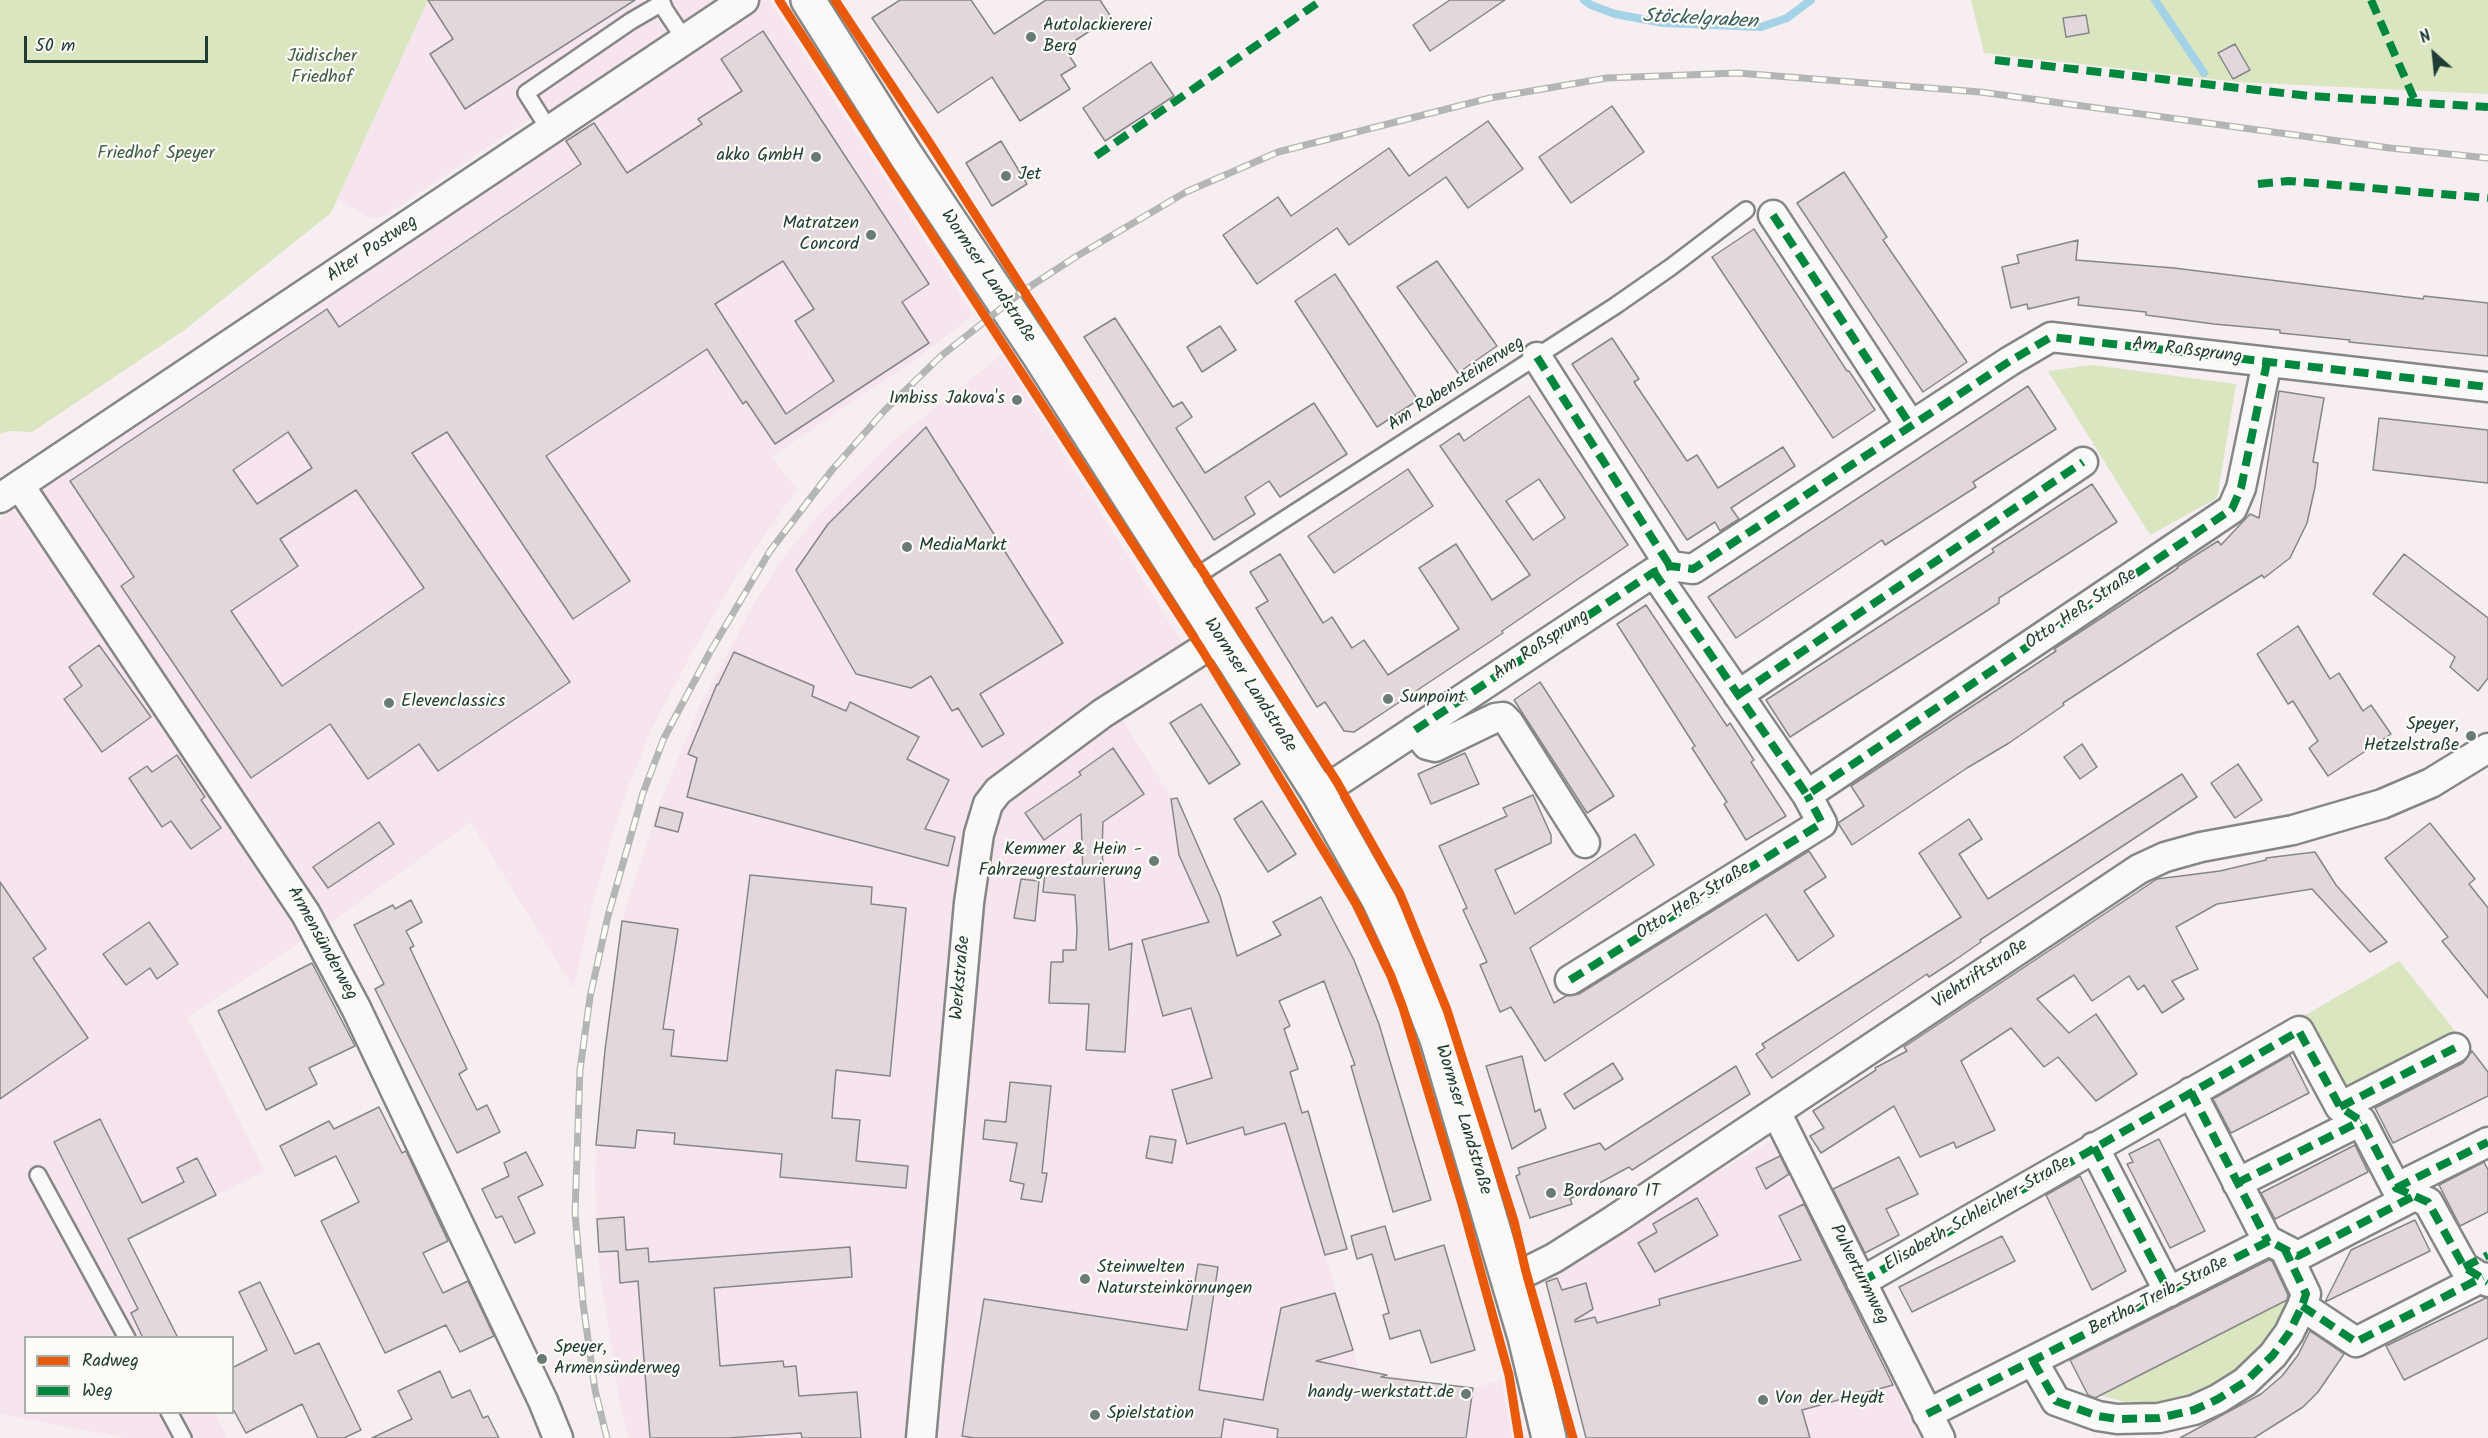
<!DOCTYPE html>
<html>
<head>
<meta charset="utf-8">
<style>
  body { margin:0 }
  #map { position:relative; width:2488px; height:1438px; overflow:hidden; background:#f6eef1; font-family:Kalam,sans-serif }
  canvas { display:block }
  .legend { position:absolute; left:24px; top:1336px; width:210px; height:78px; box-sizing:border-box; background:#fdfcf7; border:2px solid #a4b0a9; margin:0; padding:8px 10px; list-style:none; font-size:18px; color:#1f3d34 }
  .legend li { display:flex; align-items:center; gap:12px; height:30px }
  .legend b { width:30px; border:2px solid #a4b0a9 }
  .north { position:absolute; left:2404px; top:24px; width:60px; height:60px; -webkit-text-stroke:4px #fdfcf7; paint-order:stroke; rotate:333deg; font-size:16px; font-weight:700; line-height:24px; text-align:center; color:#1f3d34 }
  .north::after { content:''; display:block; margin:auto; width:21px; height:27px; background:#1f3d34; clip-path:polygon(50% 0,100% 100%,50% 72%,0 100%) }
  .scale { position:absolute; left:24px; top:36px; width:184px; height:27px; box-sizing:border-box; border:3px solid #1f3d34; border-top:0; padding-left:8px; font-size:18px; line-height:21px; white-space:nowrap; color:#1f3d34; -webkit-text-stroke:4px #fdfcf7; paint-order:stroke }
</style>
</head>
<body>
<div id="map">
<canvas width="2488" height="1438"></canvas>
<ul class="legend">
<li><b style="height:8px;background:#e8590c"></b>Radweg</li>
<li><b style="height:8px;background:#00873e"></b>Weg</li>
</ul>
<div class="north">N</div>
<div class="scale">50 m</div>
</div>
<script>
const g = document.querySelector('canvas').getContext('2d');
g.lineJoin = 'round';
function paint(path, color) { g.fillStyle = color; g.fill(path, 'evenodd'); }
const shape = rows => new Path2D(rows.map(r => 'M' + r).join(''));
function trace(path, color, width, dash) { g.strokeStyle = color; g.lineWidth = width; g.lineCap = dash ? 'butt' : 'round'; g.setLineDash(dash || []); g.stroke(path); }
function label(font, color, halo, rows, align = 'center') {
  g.font = font + ' Kalam,sans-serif'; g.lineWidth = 4.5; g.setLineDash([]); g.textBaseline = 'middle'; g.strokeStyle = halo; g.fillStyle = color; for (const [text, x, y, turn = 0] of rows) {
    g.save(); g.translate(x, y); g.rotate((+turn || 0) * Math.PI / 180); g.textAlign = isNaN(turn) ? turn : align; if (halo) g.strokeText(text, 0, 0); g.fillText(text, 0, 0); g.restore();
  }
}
paint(shape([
  [428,0,769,0,970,310,972,316,912,362,771,457,797,489,735,578,695,647,652,729,627,789,611,840,591,909,574,989,471,822,334,920,187,1017,264,1171,129,1239,178,1337,26,1338,26,1412,215,1413,227,1438,126,1438,0,1414,0,519,50,481,552,137,533,117,384,216,370,218,338,199],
  [1002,355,1191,657,1114,706,1191,830,1219,894,1359,1370,1423,1382,1473,1388,1502,1380,1512,1438,629,1438,621,1409,599,1266,595,1183,596,1145,605,1050,622,921,659,805,698,710,749,612,781,561,822,511,893,441],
  [1773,1140,1920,1438,1586,1438,1545,1277,1719,1171]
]), '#f6e5ee');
paint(shape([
  [0,0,428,0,331,213,186,329,32,432,8,431,0,434],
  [1971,0,2488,0,2488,94,2238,82,1984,53],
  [2092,365,2236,384,2217,498,2150,535,2048,371],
  [2399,961,2456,1032,2343,1090,2302,1017],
  [2292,1298,2270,1341,2231,1378,2196,1395,2169,1402,2125,1402,2099,1395]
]), '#d9e6c0');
trace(shape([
  [1584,0,1591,5,1615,14,1663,23,1761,27,1787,18,1811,0],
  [2155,0,2204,73]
]), '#a4d2e6', 8);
const building = shape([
  [428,0,635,0,465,109,430,54,453,39,428,0],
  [900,0,971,0,994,34,1046,0,1100,0,1111,17,1064,48,1076,66,1061,75,1070,89,1020,121,992,77,938,113,872,18,900,0],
  [1450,0,1505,0,1430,51,1413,25,1450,0],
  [2086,15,2089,33,2066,37,2063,18,2086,15],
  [763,31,929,284,902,302,929,343,775,444,746,401,743,404,707,349,546,456,630,581,573,619,447,432,412,453,570,682,438,771,419,744,368,779,330,724,251,778,121,586,134,577,70,481,327,309,339,327,581,164,566,141,594,123,627,173,702,124,698,119,742,91,721,59,763,31],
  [783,261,814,309,795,321,834,381,786,414,715,304,783,261],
  [288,432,312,468,257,504,233,470,288,432],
  [356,490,424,588,282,686,231,611,298,566,280,539,356,490],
  [2235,44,2250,70,2233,79,2218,53,2235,44],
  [1151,62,1174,96,1105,141,1083,108,1151,62],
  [1612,106,1644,152,1571,203,1539,157,1612,106],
  [1488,121,1523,169,1468,208,1446,177,1349,245,1337,228,1257,284,1223,235,1278,197,1291,216,1389,148,1409,176,1488,121],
  [1001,141,1027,184,992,206,966,163,1001,141],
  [1844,172,1887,237,1883,240,1967,362,1923,392,1797,203,1844,172],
  [1754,229,1847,371,1849,371,1875,410,1833,438,1712,257,1754,229],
  [2078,240,2076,260,2174,268,2423,299,2424,296,2488,303,2488,356,2349,342,2350,340,2280,333,2280,330,2214,324,2146,315,2146,312,2078,305,2079,297,2028,309,2027,304,2011,308,2002,267,2019,263,2017,255,2078,240],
  [1437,261,1497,346,1458,373,1397,287,1437,261],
  [1335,274,1418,400,1377,427,1295,301,1335,274],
  [1115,318,1173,407,1182,402,1192,417,1176,428,1205,473,1314,403,1347,454,1280,497,1269,481,1245,497,1255,514,1214,540,1084,337,1115,318],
  [1220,326,1236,350,1202,372,1187,347,1220,326],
  [1612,338,1639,379,1634,382,1687,461,1697,455,1718,488,1783,447,1795,466,1731,508,1739,519,1720,531,1715,522,1687,540,1572,364,1612,338],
  [2028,386,2056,429,1973,482,1976,487,1885,545,1882,540,1736,638,1708,597,2028,386],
  [2279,391,2324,398,2313,462,2318,463,2315,487,2307,523,2290,558,2264,578,2262,575,2180,627,2063,703,2064,705,2009,743,1967,768,1852,845,1838,823,1864,806,1851,786,2056,651,2054,649,2178,568,2177,567,2218,541,2221,545,2250,514,2259,518,2279,391],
  [1529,396,1628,545,1502,631,1503,633,1383,713,1354,732,1344,731,1325,702,1317,707,1256,608,1268,601,1250,572,1280,554,1323,623,1332,617,1352,648,1364,640,1388,675,1459,629,1419,568,1456,544,1492,600,1530,575,1440,446,1459,433,1464,441,1529,396],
  [1539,479,1565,518,1533,540,1506,501,1539,479],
  [2379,418,2488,430,2488,483,2373,470,2379,418],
  [926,427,1063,643,980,694,1004,734,982,747,958,708,952,711,931,676,911,688,856,674,796,570,828,524,926,427],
  [1408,469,1433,506,1334,573,1308,536,1408,469],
  [2092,484,2117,522,1999,598,1999,603,1790,737,1766,700,1994,552,1992,549,2092,484],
  [2404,554,2488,618,2488,678,2478,691,2450,667,2455,657,2373,594,2404,554],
  [1646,605,1727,726,1730,723,1754,760,1751,762,1786,816,1746,840,1724,804,1727,802,1692,748,1695,746,1617,624,1646,605],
  [2298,626,2330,679,2339,673,2363,711,2371,705,2391,734,2328,776,2309,748,2318,741,2293,701,2288,704,2257,654,2298,626],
  [99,645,151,717,102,752,64,699,82,686,69,667,99,645],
  [734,652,814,686,812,696,846,711,850,702,919,737,907,759,949,780,925,829,955,837,948,866,687,797,697,758,688,754,717,684,718,685,734,652],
  [1540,682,1614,796,1587,813,1514,700,1540,682],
  [1201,704,1240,764,1209,784,1170,723,1201,704],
  [2082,744,2097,767,2080,779,2064,757,2082,744],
  [1113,748,1144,794,1103,822,1102,850,1109,950,1132,943,1125,1052,1086,1050,1089,1004,1049,1003,1051,962,1063,962,1063,950,1076,950,1077,930,1075,895,1043,892,1045,872,1083,876,1081,814,1044,840,1025,813,1081,775,1079,772,1113,748],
  [1465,753,1479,784,1431,804,1418,774,1465,753],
  [177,755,205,797,201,800,221,828,191,849,171,821,162,827,129,778,147,766,152,772,177,755],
  [2238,764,2262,800,2235,818,2211,783,2238,764],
  [2182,774,2197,797,1980,940,1981,942,1955,960,1929,977,1927,974,1772,1078,1756,1054,1765,1048,1762,1044,1961,917,1919,853,1969,819,1982,839,1959,854,1988,899,2182,774],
  [1533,795,1551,835,1551,843,1495,870,1515,914,1635,834,1654,865,1530,948,1554,1003,1566,996,1579,994,1809,851,1826,877,1804,891,1834,936,1798,961,1766,914,1545,1061,1511,1007,1500,1012,1480,965,1487,962,1463,910,1467,908,1439,846,1507,816,1503,808,1533,795],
  [1177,798,1220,896,1237,956,1281,935,1273,922,1321,897,1354,960,1379,1024,1431,1200,1393,1212,1351,1066,1355,1065,1324,981,1279,1001,1290,1026,1284,1029,1298,1069,1290,1072,1302,1113,1308,1111,1347,1249,1325,1255,1285,1123,1245,1135,1243,1127,1187,1144,1172,1090,1212,1078,1191,1008,1163,1016,1142,940,1209,922,1179,855,1171,799,1177,798],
  [1262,801,1296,854,1268,872,1234,819,1262,801],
  [660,807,683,813,678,832,655,826,660,807],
  [379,822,394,844,328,888,313,867,379,822],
  [2430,823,2475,879,2469,884,2488,908,2488,998,2442,941,2448,937,2385,858,2430,823],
  [2315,852,2336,885,2387,942,2370,952,2312,889,2217,904,2176,927,2198,969,2172,981,2184,999,2162,1013,2144,985,2138,990,2129,976,2092,1001,2074,975,2037,999,2069,1033,2096,1014,2137,1074,2096,1101,2058,1057,2044,1067,2011,1028,1961,1061,1995,1130,1956,1148,1954,1142,1920,1157,1894,1106,1821,1153,1810,1136,1824,1128,1813,1111,1876,1070,1875,1068,1907,1051,1904,1047,2157,879,2220,871,2266,860,2266,858,2315,852],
  [750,875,872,887,871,904,906,908,890,1076,836,1070,832,1118,860,1120,856,1161,908,1166,906,1188,780,1177,782,1154,674,1144,675,1133,637,1130,635,1148,596,1145,605,1050,622,921,678,929,663,1029,674,1030,671,1056,727,1061,750,875],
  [1021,879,1039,881,1035,921,1014,918,1021,879],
  [0,882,46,949,33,958,88,1038,0,1099,0,882],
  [411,900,422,922,406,931,414,946,410,948,467,1069,459,1074,477,1110,487,1105,500,1132,457,1153,375,989,384,984,354,925,393,905,395,909,411,900],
  [149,922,178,964,157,979,150,968,126,985,103,954,149,922],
  [312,963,355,1046,309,1068,317,1084,266,1110,218,1011,312,963],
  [2472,1051,2488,1072,2488,1096,2393,1143,2375,1108,2463,1063,2472,1051],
  [2290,1055,2309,1093,2231,1133,2213,1099,2290,1055],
  [1522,1056,1535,1112,1540,1109,1546,1128,1512,1149,1486,1066,1522,1056],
  [1613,1063,1623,1079,1574,1109,1564,1094,1613,1063],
  [1736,1066,1750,1094,1632,1170,1629,1167,1570,1199,1572,1204,1530,1218,1516,1176,1520,1174,1518,1168,1600,1143,1605,1150,1736,1066],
  [1010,1082,1051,1086,1042,1173,1047,1173,1042,1202,1021,1199,1024,1184,1010,1181,1017,1143,983,1139,985,1120,1006,1122,1010,1082],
  [379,1107,402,1153,406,1151,448,1241,423,1253,443,1293,468,1281,494,1336,460,1352,446,1325,385,1353,321,1221,359,1202,336,1156,295,1176,280,1146,329,1121,334,1129,379,1107],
  [100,1119,142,1203,184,1182,177,1168,197,1158,216,1195,128,1239,178,1338,143,1338,131,1313,138,1309,54,1142,100,1119],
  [1150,1136,1176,1140,1172,1163,1146,1158,1150,1136],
  [2159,1139,2205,1231,2170,1248,2127,1164,2133,1162,2129,1154,2159,1139],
  [2355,1145,2368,1172,2275,1219,2261,1193,2355,1145],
  [526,1152,543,1185,518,1197,535,1233,515,1243,502,1216,496,1218,482,1189,509,1176,504,1163,526,1152],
  [1780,1156,1789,1174,1766,1189,1756,1168,1780,1156],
  [1899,1157,1918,1194,1886,1209,1899,1235,1865,1253,1833,1189,1899,1157],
  [2484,1162,2488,1170,2488,1212,2460,1226,2439,1185,2484,1162],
  [2080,1176,2126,1271,2092,1290,2046,1195,2080,1176],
  [1697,1198,1718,1235,1655,1272,1638,1243,1657,1232,1653,1224,1697,1198],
  [1804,1204,1893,1385,1802,1410,1810,1438,1586,1438,1546,1282,1557,1278,1562,1290,1586,1283,1593,1309,1575,1320,1575,1322,1595,1317,1597,1323,1660,1305,1659,1299,1801,1260,1779,1216,1804,1204],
  [624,1217,626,1250,648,1248,649,1262,850,1247,852,1277,714,1288,720,1366,783,1361,784,1367,796,1366,799,1396,857,1392,861,1438,802,1438,801,1433,727,1438,650,1438,638,1281,620,1283,618,1251,599,1252,597,1219,624,1217],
  [2415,1220,2430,1251,2325,1302,2351,1250,2415,1220],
  [1385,1226,1395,1260,1444,1245,1475,1350,1431,1363,1420,1330,1390,1339,1383,1315,1389,1313,1372,1254,1357,1259,1351,1236,1385,1226],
  [2002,1236,2015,1261,1912,1312,1899,1287,2002,1236],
  [2269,1260,2272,1261,2288,1295,2287,1300,2095,1398,2088,1395,2070,1360,2269,1260],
  [1198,1264,1218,1267,1199,1390,1263,1400,1281,1308,1335,1293,1353,1350,1316,1361,1387,1375,1381,1377,1473,1388,1466,1438,1277,1438,1278,1429,1224,1419,1221,1438,975,1438,962,1436,984,1299,1187,1330,1198,1264],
  [260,1282,295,1354,319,1343,361,1430,344,1438,318,1438,302,1404,246,1433,232,1407,232,1368,267,1350,239,1292,260,1282],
  [2486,1298,2488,1298,2488,1338,2404,1380,2386,1346,2486,1298],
  [2310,1331,2344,1354,2318,1392,2303,1407,2254,1438,2180,1438,2261,1394,2282,1376,2298,1355,2310,1331],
  [440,1371,452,1398,470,1390,483,1418,488,1416,499,1438,372,1438,412,1419,398,1391,440,1371]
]);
paint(building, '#e2d7dd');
trace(building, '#858787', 1.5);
const service = shape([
  [661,0,665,10,685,40],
  [550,131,526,93,631,21,662,3],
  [1184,584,1615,306,1671,267,1746,210],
  [38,1175,127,1338],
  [169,1412,183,1438]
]);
const minor = shape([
  [1773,215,1911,426],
  [1537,357,1670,566],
  [20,486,306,914,356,1008,543,1401,558,1438],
  [0,498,744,0],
  [1654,572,1807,795,2232,509,2241,488,2267,362],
  [1738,695,2083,462],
  [1415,730,1427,745,1435,747,1495,718,1503,717,1509,723,1585,843],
  [1319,794,1654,572,1670,566,1693,569,2010,361,2051,337,2488,387],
  [1570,980,1822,823,1807,795],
  [2191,1092,2268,1242],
  [2340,1107,2455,1048],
  [1776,1112,1940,1438],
  [2094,1147,2169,1292],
  [2237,1183,2361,1121],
  [2396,1188,2488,1142],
  [1508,1277,1526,1272,1554,1258,1614,1220,2139,869,2165,857,2201,847,2293,830,2382,804,2431,783,2488,748],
  [1861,1282,2299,1031,2340,1107,2361,1121,2396,1188,2428,1202,2464,1267,2488,1282],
  [2302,1306,2356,1342,2483,1277],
  [2033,1361,2056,1401,2098,1416,2117,1419,2159,1418,2194,1410,2218,1399,2245,1382,2273,1355,2289,1333,2302,1306,2306,1294,2285,1250],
  [1927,1414,2269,1241,2298,1256,2414,1196],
  [921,1438,969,903,979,834,988,804,998,791,1103,713,1219,639]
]);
const secondary = shape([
  [808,0,905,154,1039,355,1319,794,1380,902,1403,952,1437,1039,1525,1337,1549,1438]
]);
trace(service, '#858787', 20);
trace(minor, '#858787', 33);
trace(secondary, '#858787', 38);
trace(service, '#faf9f8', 15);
trace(minor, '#faf9f8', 28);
trace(secondary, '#faf9f8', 33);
const rail = shape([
  [607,1438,595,1390,583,1303,575,1213,580,1070,590,997,608,916,643,793,664,738,710,652,770,551,832,470,885,410,941,356,1023,291,1077,256,1186,192,1278,152,1490,98,1607,78,1738,73,1980,92,2390,148,2488,158]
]);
trace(rail, '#b4b6b5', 7);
trace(rail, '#fdfcf7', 4.5, [14]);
trace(shape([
  [2371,0,2416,103],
  [1995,60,2309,96,2488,107],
  [1096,156,1322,0],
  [2258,184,2289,181,2488,198],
  [1773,215,1911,426],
  [1537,357,1670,566],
  [1654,572,1807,795,2232,509,2241,488,2267,362],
  [1738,695,2083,462],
  [1415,730,1654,572,1670,566,1693,569,2010,361,2051,337,2488,387],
  [1570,980,1822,823,1807,795],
  [2191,1092,2268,1242],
  [2340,1107,2455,1048],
  [2094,1147,2169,1292],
  [2237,1183,2361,1121],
  [2396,1188,2488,1142],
  [2464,1267,2488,1255],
  [1861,1282,2299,1031,2340,1107,2361,1121,2396,1188,2428,1202,2464,1267,2488,1282],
  [2302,1306,2356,1342,2483,1277],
  [2033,1361,2056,1401,2098,1416,2117,1419,2159,1418,2194,1410,2218,1399,2245,1382,2273,1355,2289,1333,2302,1306,2306,1294,2285,1250],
  [1927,1414,2269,1241,2298,1256,2414,1196]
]), '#00873e', 8, [15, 8]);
trace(shape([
  [779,0,1202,650,1356,904,1391,976,1403,1008,1462,1204,1509,1375,1519,1438],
  [835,0,931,145,1337,782,1400,894,1447,1010,1514,1221,1526,1272,1573,1438]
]), '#e8590c', 9);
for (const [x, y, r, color] of [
  [1031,37,6,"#6a7b76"],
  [816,157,6,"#6a7b76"],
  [1006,176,6,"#6a7b76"],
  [871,235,6,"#6a7b76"],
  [1017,400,6,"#6a7b76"],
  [907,547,6,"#6a7b76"],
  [1388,699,6,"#6a7b76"],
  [389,703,6,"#6a7b76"],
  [2471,736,6,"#6a7b76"],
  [1154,861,6,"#6a7b76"],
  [1551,1193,6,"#6a7b76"],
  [1085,1279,6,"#6a7b76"],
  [542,1359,6,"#6a7b76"],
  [1466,1394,6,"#6a7b76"],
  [1763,1400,6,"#6a7b76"],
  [1095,1415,6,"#6a7b76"]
]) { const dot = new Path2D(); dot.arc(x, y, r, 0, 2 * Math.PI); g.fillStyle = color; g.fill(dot); trace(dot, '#fdfcf7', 2); }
label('18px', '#1f3d34', '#fdfcf7', [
  ["Autolackiererei",1043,27],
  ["Berg",1043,48],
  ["akko GmbH",804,157,"right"],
  ["Jet",1018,176],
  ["Matratzen",859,225,"right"],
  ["Concord",859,246,"right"],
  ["Imbiss Jakova's",1005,400,"right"],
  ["MediaMarkt",919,547],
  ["Sunpoint",1400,699],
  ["Elevenclassics",401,703],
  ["Speyer,",2459,726,"right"],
  ["Hetzelstraße",2459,747,"right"],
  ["Kemmer & Hein -",1142,851,"right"],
  ["Fahrzeugrestaurierung",1142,872,"right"],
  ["Bordonaro IT",1563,1193],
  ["Steinwelten",1097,1269],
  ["Natursteinkörnungen",1097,1290],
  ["Speyer,",554,1349],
  ["Armensünderweg",554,1370],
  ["handy-werkstatt.de",1454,1394,"right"],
  ["Von der Heydt",1775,1400],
  ["Spielstation",1107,1415]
], 'left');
label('18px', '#405d48', '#fdfcf7', [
  ["Jüdischer",322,58],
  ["Friedhof",322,79],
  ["Friedhof Speyer",156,155]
]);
label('18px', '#1f3d34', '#fdfcf7', [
  ["Alter Postweg",373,250,-34],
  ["Wormser Landstraße",987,277,56],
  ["Am Roßsprung",2187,352,7],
  ["Am Rabensteinerweg",1457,385,-33],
  ["Otto-Heß-Straße",2082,610,-34],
  ["Am Roßsprung",1542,646,-34],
  ["Wormser Landstraße",1249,686,57],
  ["Otto-Heß-Straße",1694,902,-32],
  ["Armensünderweg",321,944,61],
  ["Viehtriftstraße",1981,975,-34],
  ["Werkstraße",962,978,-85],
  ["Wormser Landstraße",1462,1120,73],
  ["Elisabeth-Schleicher-Straße",1978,1215,-30],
  ["Pulverturmweg",1858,1275,63],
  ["Bertha-Treib-Straße",2159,1297,-27]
]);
label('italic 20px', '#385f60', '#fdfcf7', [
  ["Stöckelgraben",1700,21,3]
]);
</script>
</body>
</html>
